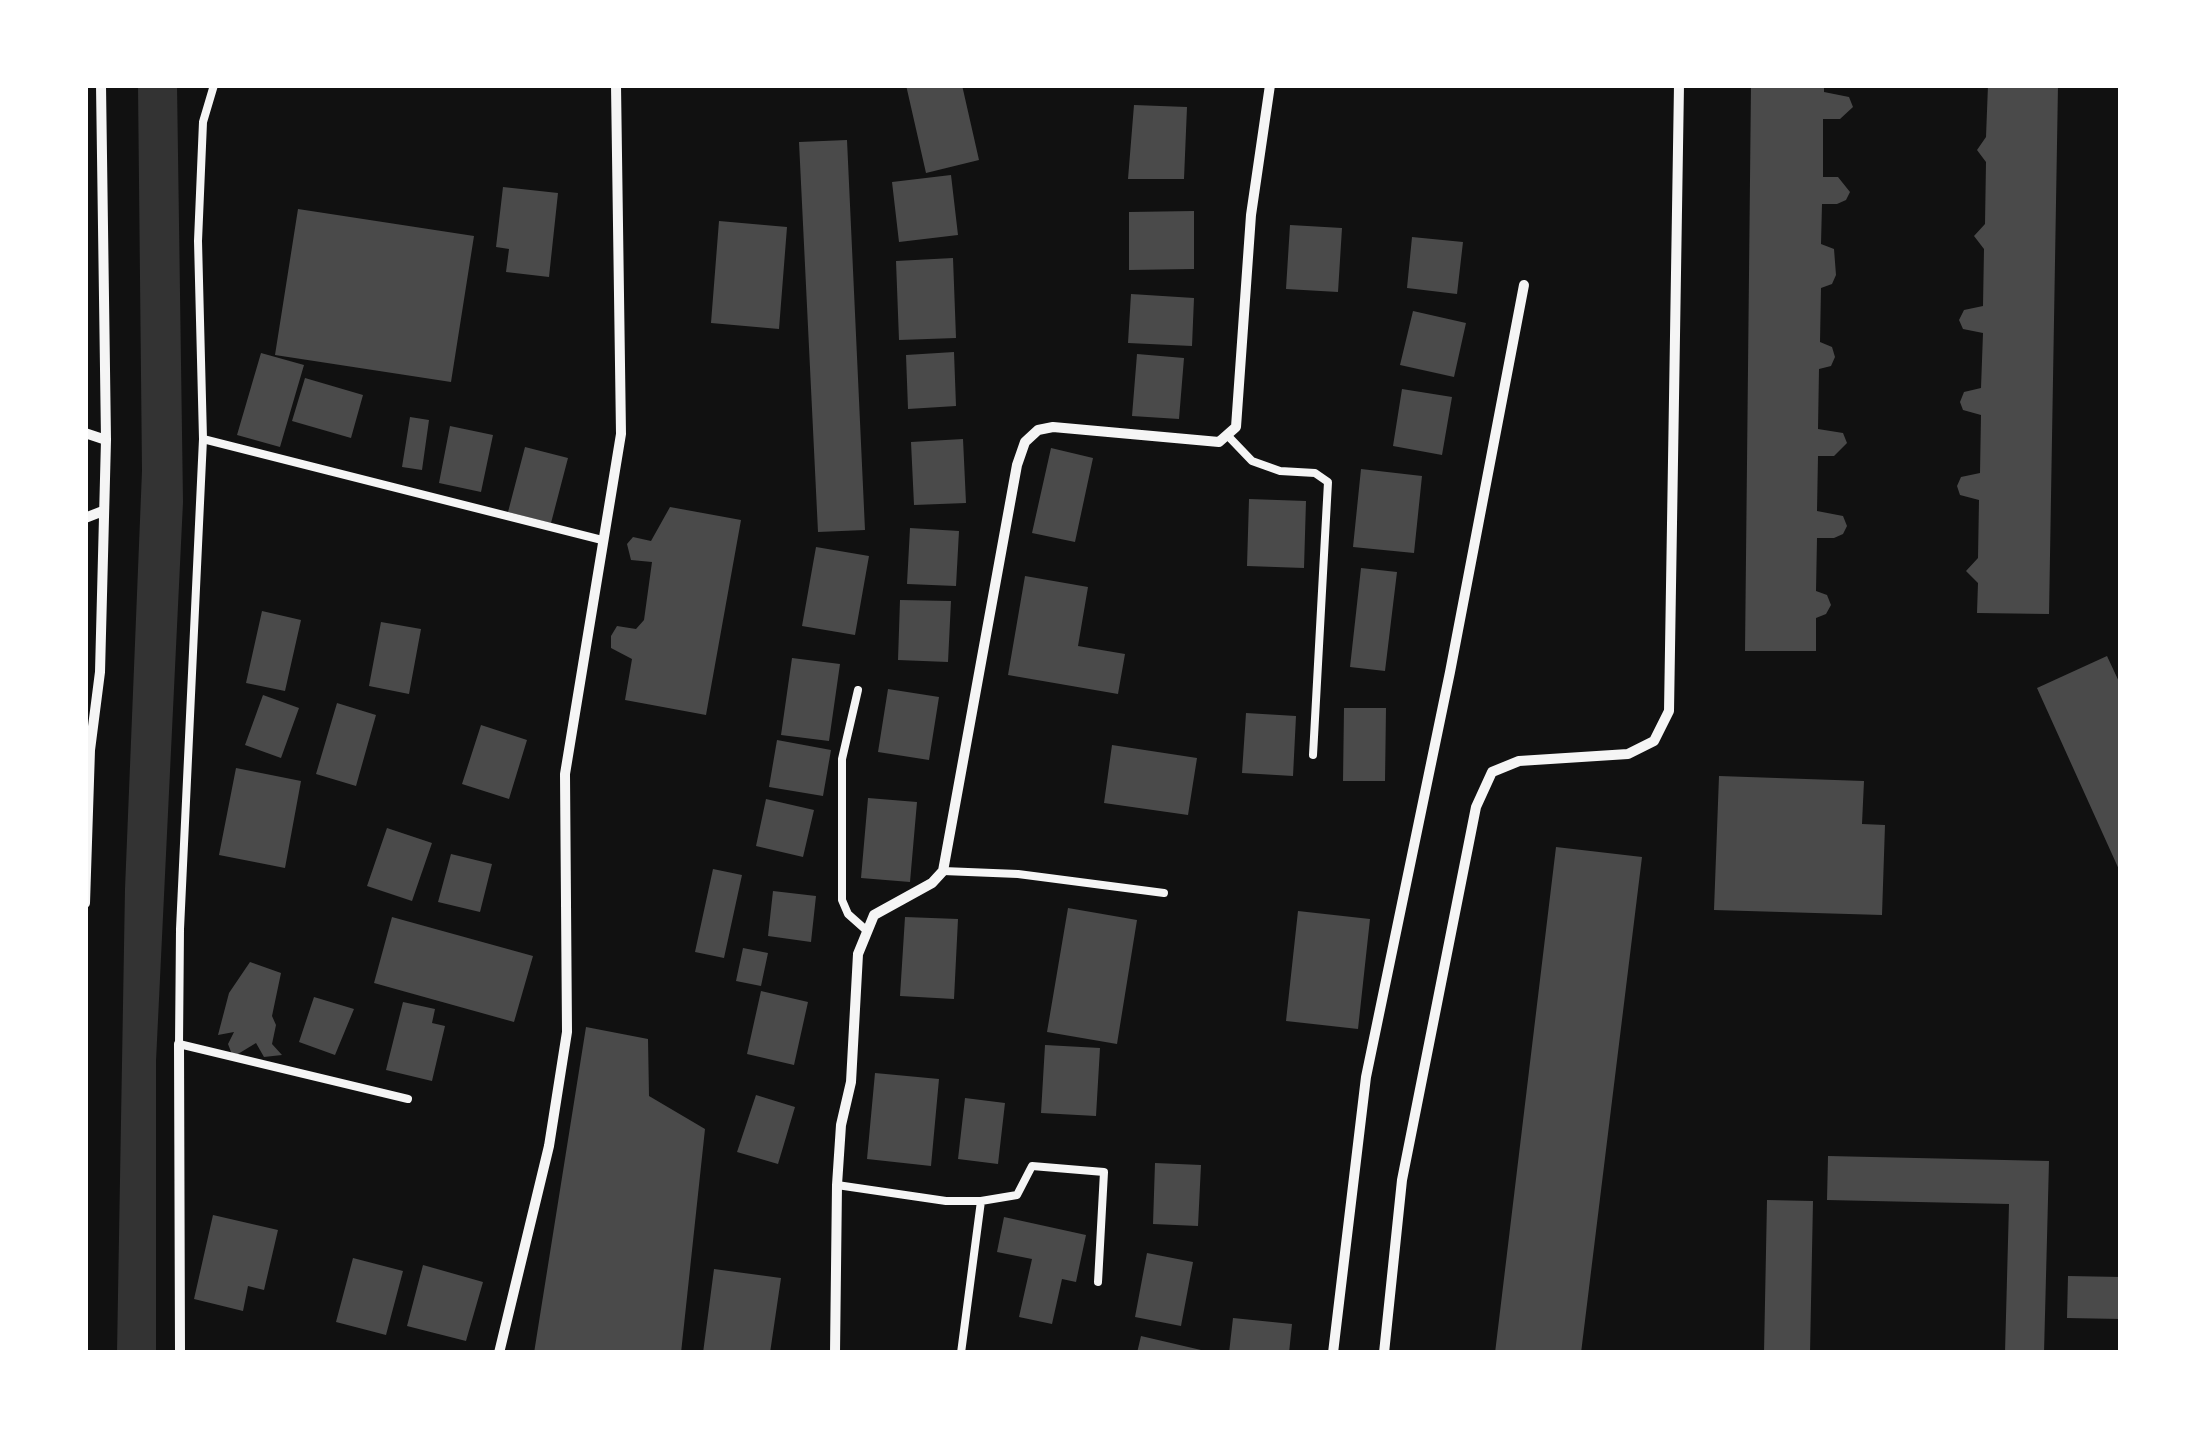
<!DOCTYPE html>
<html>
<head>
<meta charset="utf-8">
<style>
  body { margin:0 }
  #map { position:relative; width:2206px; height:1438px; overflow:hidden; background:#111; font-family:"DM Sans",sans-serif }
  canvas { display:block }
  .frame { position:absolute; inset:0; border:88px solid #fff; pointer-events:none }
</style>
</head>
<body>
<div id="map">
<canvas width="2206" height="1438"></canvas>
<div class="frame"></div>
</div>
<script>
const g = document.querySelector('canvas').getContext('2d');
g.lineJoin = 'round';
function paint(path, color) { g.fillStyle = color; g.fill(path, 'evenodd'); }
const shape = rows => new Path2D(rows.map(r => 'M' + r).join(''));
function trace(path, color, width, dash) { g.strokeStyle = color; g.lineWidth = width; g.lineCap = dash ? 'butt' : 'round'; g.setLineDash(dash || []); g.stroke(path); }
paint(shape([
  [138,85,177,85,183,502,156,1061,156,1353,117,1353,125,889,142,471]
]), '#333');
paint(shape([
  [906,85,962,85,979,160,926,173],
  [1751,85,1824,85,1824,92,1849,97,1853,107,1840,119,1823,119,1823,177,1838,177,1850,192,1846,200,1837,204,1822,204,1821,244,1834,249,1836,275,1832,284,1821,288,1820,342,1832,347,1835,357,1831,366,1819,369,1818,429,1843,433,1847,443,1834,456,1818,456,1817,511,1843,516,1847,526,1843,534,1834,538,1817,538,1816,591,1827,595,1831,605,1826,614,1816,618,1816,651,1745,651],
  [1988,85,2058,85,2049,614,1977,613,1978,583,1966,571,1978,558,1979,500,1960,495,1957,486,1961,477,1980,473,1981,415,1963,410,1960,402,1964,392,1981,388,1983,333,1963,329,1959,320,1964,310,1983,306,1984,249,1974,236,1985,224,1986,162,1977,150,1986,137],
  [1134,105,1187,107,1184,179,1128,179],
  [847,140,865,530,818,532,799,142],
  [951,175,958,235,899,242,892,182],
  [503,187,558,193,549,277,506,272,509,249,496,247],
  [298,209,474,236,451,382,275,355],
  [1194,211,1194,269,1129,270,1129,212],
  [719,221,787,227,779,329,711,323],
  [1290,225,1342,228,1338,292,1286,289],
  [1412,237,1463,242,1457,294,1407,288],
  [953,258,956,338,899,340,896,261],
  [1131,294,1194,298,1192,346,1128,343],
  [1413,311,1466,323,1454,377,1400,365],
  [954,352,956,406,908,409,906,355],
  [261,353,304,365,280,447,237,435],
  [1137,354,1184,358,1179,419,1132,416],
  [305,378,363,395,351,438,292,421],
  [1402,389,1452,397,1442,455,1393,446],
  [410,417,429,420,422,470,402,467],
  [450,426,493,435,481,492,439,483],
  [963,439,966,503,914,505,911,442],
  [525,447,568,458,551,523,508,512],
  [1051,448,1093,458,1075,542,1032,533],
  [1361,469,1422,476,1414,553,1353,547],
  [1249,499,1306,501,1304,568,1247,566],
  [670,507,741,520,706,715,625,700,632,659,611,648,611,636,617,626,636,629,644,620,652,562,631,560,627,544,633,537,651,541],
  [910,528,959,531,956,586,907,584],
  [816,547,869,556,855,635,802,626],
  [1361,568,1397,572,1385,671,1350,667],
  [1025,576,1088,587,1078,646,1125,654,1118,694,1008,675],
  [900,600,951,601,948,662,898,660],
  [262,611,301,620,285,691,246,683],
  [381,622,421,629,409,694,369,686],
  [2107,656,2121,686,2121,874,2037,688],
  [792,658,840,664,829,741,781,735],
  [888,689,939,697,929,760,878,752],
  [263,695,299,708,281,758,245,745],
  [337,703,376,715,356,786,316,774],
  [1344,708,1386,708,1385,781,1343,781],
  [1246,713,1296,716,1293,776,1242,773],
  [481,725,527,740,509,799,462,784],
  [777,740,831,750,823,796,769,787],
  [1112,745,1197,758,1188,815,1104,803],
  [236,768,301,781,285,868,219,855],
  [1719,776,1864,781,1862,824,1885,825,1882,915,1714,910],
  [868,798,917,802,910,882,861,878],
  [766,799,814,810,803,857,756,846],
  [387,828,432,843,412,901,367,886],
  [1556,847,1642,857,1581,1353,1495,1353],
  [451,854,492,864,480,912,438,902],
  [713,869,742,875,724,958,695,952],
  [773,891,816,896,811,942,768,936],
  [1068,908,1137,920,1117,1044,1047,1032],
  [1298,911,1370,919,1358,1029,1286,1021],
  [392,917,533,956,514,1022,374,983],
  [905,917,958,919,954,999,900,996],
  [743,948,768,953,761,986,736,981],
  [250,962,281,973,272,1016,276,1025,272,1044,282,1055,264,1057,256,1043,233,1057,228,1044,234,1032,218,1035,229,993],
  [761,991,808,1002,794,1065,747,1054],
  [314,997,354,1009,335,1055,299,1042],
  [403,1002,435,1009,432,1023,445,1026,432,1081,386,1070],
  [586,1027,648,1039,649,1096,705,1129,681,1353,534,1353],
  [1045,1045,1100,1048,1096,1116,1041,1113],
  [875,1073,939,1079,931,1166,867,1159],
  [756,1095,795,1107,778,1164,737,1152],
  [965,1098,1005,1103,998,1164,958,1159],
  [1828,1156,2049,1161,2044,1353,2005,1353,2009,1204,1827,1200],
  [1155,1163,1201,1165,1198,1226,1153,1224],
  [1767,1200,1813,1201,1810,1353,1764,1353],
  [213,1215,278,1230,264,1290,248,1286,243,1311,194,1299],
  [1004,1217,1086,1235,1076,1282,1062,1279,1052,1324,1019,1317,1032,1259,997,1252],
  [1147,1253,1193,1262,1181,1326,1135,1317],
  [353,1258,403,1271,386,1335,336,1322],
  [423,1265,483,1282,466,1341,407,1326],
  [714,1269,781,1278,770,1353,703,1353],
  [2068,1276,2121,1277,2121,1319,2067,1318],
  [1233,1318,1292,1324,1289,1353,1229,1353],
  [1141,1336,1201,1350,1201,1353,1137,1353]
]), '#4a4a4a');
trace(shape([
  [214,85,203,122,198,241,203,439,602,540],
  [1229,437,1252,461,1280,471,1315,473,1328,482,1313,755],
  [203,439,180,929,179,1044,408,1099],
  [858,690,842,759,842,900,848,914,866,930],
  [943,871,1018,874,1164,893],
  [837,1185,946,1201,981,1201,961,1353],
  [981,1201,1017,1195,1032,1166,1104,1172,1098,1282]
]), '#f5f5f5', 8);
trace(shape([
  [85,433,106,440],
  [85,518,103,511],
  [85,903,90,750,100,672,106,440,101,85],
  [179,1044,180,1353],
  [499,1353,549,1146,567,1032,565,774,621,434,616,85],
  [835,1353,837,1185,841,1125,851,1082,858,954,874,915,932,883,943,871,1017,465,1025,442,1038,430,1053,427,1219,442,1236,427,1251,215,1270,85],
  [1333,1353,1366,1077,1450,672,1524,285],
  [1384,1353,1402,1180,1476,807,1492,772,1519,761,1628,754,1654,741,1669,711,1679,85]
]), '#f5f5f5', 10);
</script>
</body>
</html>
